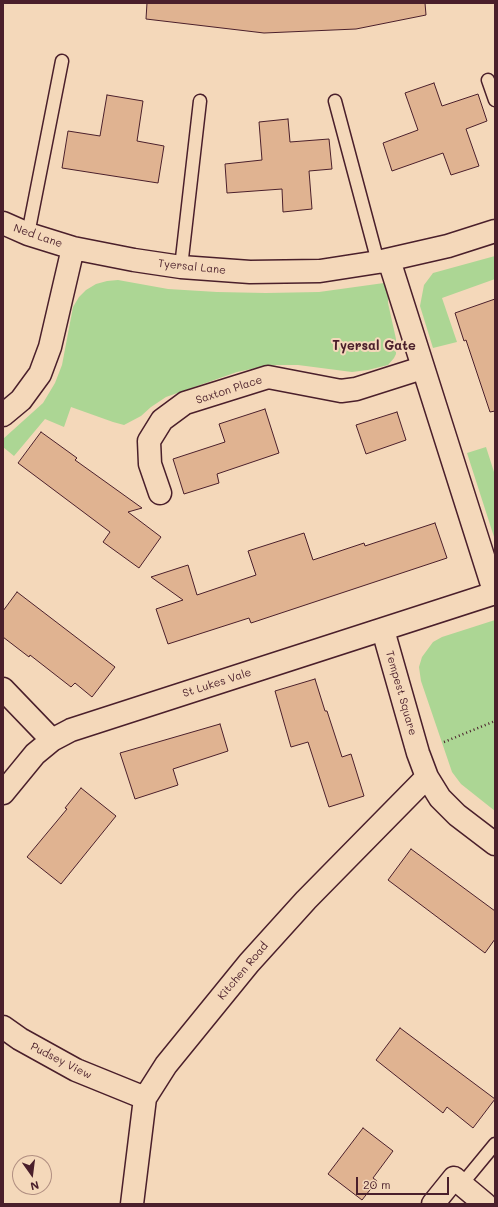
<!DOCTYPE html>
<html>
<head>
<meta charset="utf-8">
<style>
  body { margin:0 }
  #map { position:relative; width:498px; height:1207px; overflow:hidden; background:#f4d8ba; font-family:Mali,sans-serif }
  canvas { display:block }
  .frame { position:absolute; inset:0; border:4px solid #4a1f2b; pointer-events:none }
  .north { position:absolute; left:12px; top:1155px; width:40px; height:40px; box-sizing:border-box; background:#f4d8ba; border:1px solid #b08e81; border-radius:50%; rotate:166deg; font-size:11px; font-weight:700; line-height:16px; text-align:center; color:#4a1f2b }
  .north::after { content:''; display:block; margin:auto; width:14px; height:18px; background:#4a1f2b; clip-path:polygon(50% 0,100% 100%,50% 72%,0 100%) }
  .scale { position:absolute; left:356px; top:1177px; width:93px; height:18px; box-sizing:border-box; border:2px solid #4a1f2b; border-top:0; padding-left:5px; font-size:12px; line-height:14px; white-space:nowrap; color:#4a1f2b; -webkit-text-stroke:3px #f4d8ba; paint-order:stroke }
</style>
</head>
<body>
<div id="map">
<canvas width="498" height="1207"></canvas>
<div class="frame"></div>
<div class="north">N</div>
<div class="scale">20 m</div>
</div>
<script>
const g = document.querySelector('canvas').getContext('2d');
g.lineJoin = 'round';
function paint(path, color) { g.fillStyle = color; g.fill(path, 'evenodd'); }
const shape = rows => new Path2D(rows.map(r => 'M' + r).join(''));
function trace(path, color, width, dash) { g.strokeStyle = color; g.lineWidth = width; g.lineCap = dash ? 'butt' : 'round'; g.setLineDash(dash || []); g.stroke(path); }
function label(font, color, halo, rows, align = 'center') {
  g.font = font + ' Mali,sans-serif'; g.lineWidth = 4; g.setLineDash([]); g.textBaseline = 'middle'; g.strokeStyle = halo; g.fillStyle = color; for (const [text, x, y, turn = 0] of rows) {
    g.save(); g.translate(x, y); g.rotate((+turn || 0) * Math.PI / 180); g.textAlign = isNaN(turn) ? turn : align; if (halo) g.strokeText(text, 0, 0); g.fillText(text, 0, 0); g.restore();
  }
}
paint(shape([
  [495,256,495,279,442,298,457,342,433,348,420,306,424,285,433,273],
  [118,280,168,289,217,292,266,293,319,292,384,283,388,287,388,303,396,339,396,354,394,358,388,365,368,370,352,372,298,365,277,365,256,368,237,372,166,397,151,407,141,416,124,425,113,422,71,407,64,427,45,419,14,456,3,447,3,439,43,403,55,383,62,365,73,307,79,297,86,290,96,284,107,281],
  [486,447,495,475,495,540,467,453],
  [495,620,495,811,461,784,452,772,421,681,419,667,422,657,433,642,442,637]
]), '#acd694');
const building = shape([
  [147,3,425,3,426,15,356,29,264,33,146,19,147,3],
  [434,83,442,106,478,94,487,121,466,129,479,166,451,175,443,153,392,171,383,143,418,130,405,93,434,83],
  [107,95,143,101,137,141,164,146,158,183,62,168,68,131,100,136,107,95],
  [288,119,290,142,329,139,332,169,309,171,312,209,283,212,282,189,227,193,225,164,262,160,259,122,288,119],
  [495,299,495,411,490,412,466,340,464,341,455,313,495,299],
  [265,409,279,453,217,474,219,483,184,494,173,459,225,442,219,424,265,409],
  [397,412,406,440,366,454,356,425,397,412],
  [41,432,77,458,75,460,142,508,128,512,161,537,139,568,103,542,110,532,18,463,41,432],
  [435,523,447,558,251,623,249,618,168,644,156,609,183,600,151,577,188,565,197,595,256,575,248,551,304,533,313,560,364,543,365,546,435,523],
  [17,592,115,667,92,697,75,683,71,687,30,655,29,657,3,637,3,611,17,592],
  [315,679,325,711,327,711,342,757,351,754,364,796,329,807,308,742,291,747,275,691,315,679],
  [220,724,228,751,173,769,178,785,135,799,120,753,220,724],
  [81,788,116,816,61,884,27,857,67,809,65,808,81,788],
  [411,849,495,911,495,939,485,953,388,880,411,849],
  [400,1028,495,1099,473,1128,447,1107,443,1113,376,1060,400,1028],
  [363,1128,393,1151,373,1178,377,1181,362,1200,328,1174,363,1128]
]);
paint(building, '#e0b391');
trace(building, '#4a1f2b', 1);
const service = shape([
  [488,80,495,100],
  [335,101,378,262],
  [28,234,62,61],
  [181,267,200,101],
  [462,1184,495,1144]
]);
const minor = shape([
  [3,223,28,234,73,248,134,260,181,267,250,272,320,271,378,262,448,246,495,231],
  [389,260,495,594],
  [3,415,21,400,40,374,50,347,73,248],
  [160,493,150,464,149,441,162,420,185,403,268,377,341,391,356,389,422,368],
  [383,630,418,753,427,777,440,798,457,815,495,844],
  [3,689,52,740],
  [3,793,35,754,52,740,71,730,495,593],
  [3,1027,20,1039,76,1070,145,1098],
  [132,1204,145,1098,166,1065,249,963,306,900,427,777],
  [433,1204,454,1178,485,1204]
]);
trace(service, '#4a1f2b', 15);
trace(minor, '#4a1f2b', 25);
trace(shape([
  [444,742,495,721]
]), '#4a1f2b', 2.5, [1, 3]);
trace(service, '#f4d8ba', 12);
trace(minor, '#f4d8ba', 22);
label('11px', '#4a1f2b', '#f4d8ba', [
  ["Ned Lane",38,236,19],
  ["Tyersal Lane",192,267,6],
  ["Saxton Place",229,390,-18],
  ["St Lukes Vale",217,683,-18],
  ["Tempest Square",401,693,74],
  ["Kitchen Road",243,971,-50],
  ["Pudsey View",61,1061,27]
]);
label('bold 13px', '#4a1f2b', '#f4d8ba', [
  ["Tyersal Gate",374,346]
]);
</script>
</body>
</html>
